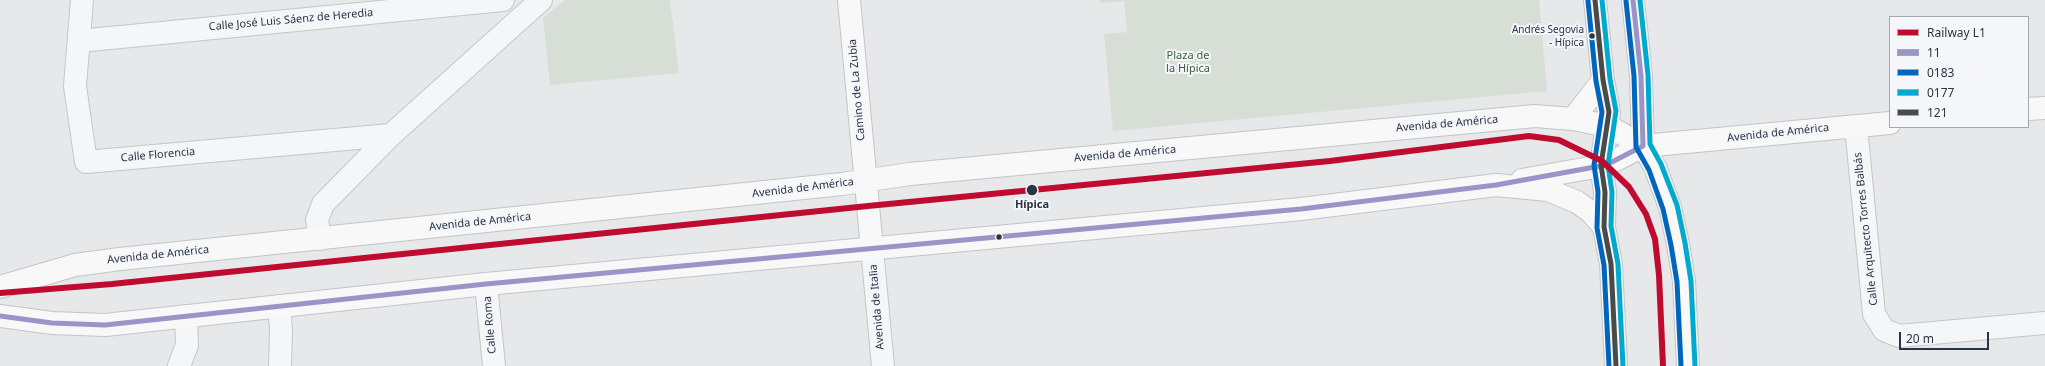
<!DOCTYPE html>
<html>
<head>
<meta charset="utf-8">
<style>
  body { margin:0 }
  #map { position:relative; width:2045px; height:366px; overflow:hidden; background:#e6e8ea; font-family:"Noto Sans",sans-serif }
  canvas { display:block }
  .legend { position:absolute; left:1889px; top:16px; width:140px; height:112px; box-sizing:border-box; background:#f4f6f9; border:1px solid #a4a8b1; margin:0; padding:5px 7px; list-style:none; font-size:12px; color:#2b3445 }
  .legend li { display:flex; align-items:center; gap:8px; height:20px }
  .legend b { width:20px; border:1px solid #a4a8b1 }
  .scale { position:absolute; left:1899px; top:332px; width:90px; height:18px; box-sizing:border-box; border:2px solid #2b3445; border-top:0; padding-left:5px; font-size:12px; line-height:14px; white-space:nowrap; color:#2b3445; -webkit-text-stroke:3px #f4f6f9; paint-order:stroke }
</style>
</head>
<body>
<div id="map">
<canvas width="2045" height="366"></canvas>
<ul class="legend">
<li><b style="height:5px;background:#c00b31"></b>Railway L1</li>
<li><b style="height:5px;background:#9c94c6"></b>11</li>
<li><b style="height:5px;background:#0065bd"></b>0183</li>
<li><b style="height:5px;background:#00a9ce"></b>0177</li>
<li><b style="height:5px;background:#4a4a4a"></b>121</li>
</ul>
<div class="scale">20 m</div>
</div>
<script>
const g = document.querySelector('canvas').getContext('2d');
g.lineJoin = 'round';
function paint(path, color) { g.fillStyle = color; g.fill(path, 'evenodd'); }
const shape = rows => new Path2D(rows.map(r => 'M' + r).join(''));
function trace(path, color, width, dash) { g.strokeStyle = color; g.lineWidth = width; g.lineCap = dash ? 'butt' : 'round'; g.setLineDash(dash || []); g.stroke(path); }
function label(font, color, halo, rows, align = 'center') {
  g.font = font + ' "Noto Sans",sans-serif'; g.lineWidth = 4; g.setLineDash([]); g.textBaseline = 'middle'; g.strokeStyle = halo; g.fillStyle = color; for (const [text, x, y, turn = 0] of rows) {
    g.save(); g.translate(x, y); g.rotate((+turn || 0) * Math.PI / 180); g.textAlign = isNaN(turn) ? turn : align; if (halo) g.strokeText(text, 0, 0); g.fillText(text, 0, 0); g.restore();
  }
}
paint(shape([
  [565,0,670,0,679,73,550,85,543,18],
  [1100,0,1539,0,1547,91,1113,131,1104,34,1127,32,1124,1,1101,3]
]), '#d6ded6');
const minor = shape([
  [82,0,75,86,86,162,391,135],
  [79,41,503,0],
  [1856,126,1874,314,1884,330,1899,336,2045,323],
  [320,239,317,220,323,204,391,135,541,0],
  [872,249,883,366],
  [486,284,494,366],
  [279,306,281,329,280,366],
  [179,366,187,345,186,316]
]);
const major = shape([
  [849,0,872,249],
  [1595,0,1603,80,1609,112,1601,165,1605,192,1604,227,1611,264,1616,366],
  [1633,0,1641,76,1643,146,1655,167,1670,207,1678,244,1684,281,1688,366],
  [2028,109,2045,108],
  [1573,119,1603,80],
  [1522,180,1606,165,1643,146,1890,123],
  [0,287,75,265,120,259,842,184,910,174,1535,116,1573,119,1608,126,1643,146],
  [0,316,52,323,105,325,486,284,1301,209,1496,185,1548,190,1577,202,1592,213,1604,227]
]);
trace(minor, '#c4c6c8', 24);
trace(major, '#c2c5c8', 24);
trace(minor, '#f5f6f7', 22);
trace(major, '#f8f8f8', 22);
trace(shape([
  [0,316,52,323,105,325,486,284,1301,209,1496,185,1606,165,1643,146,1641,76,1633,0]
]), '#9c94c6', 5);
trace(shape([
  [1588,1,1596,81,1602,112,1594,165,1598,192,1597,228,1604,265,1609,366],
  [1626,1,1634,76,1636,147,1649,170,1663,209,1671,245,1677,282,1681,366]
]), '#0065bd', 5);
trace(shape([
  [1602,0,1610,79,1616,111,1608,165,1612,192,1611,226,1618,264,1623,366],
  [1640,0,1648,75,1650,144,1661,164,1677,205,1685,243,1691,281,1695,366]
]), '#00a9ce', 5);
trace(shape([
  [1595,0,1603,80,1609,112,1601,165,1605,192,1604,227,1611,264,1616,366]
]), '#4a4a4a', 5);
trace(shape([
  [0,293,112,284,868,206,1330,161,1529,136,1559,140,1602,161,1629,187,1646,214,1655,239,1659,275,1663,366]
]), '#c00b31', 6);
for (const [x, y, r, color] of [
  [1592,36,3.5,"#2b3445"],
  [1032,190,6,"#2b3445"],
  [999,237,3.5,"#2b3445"]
]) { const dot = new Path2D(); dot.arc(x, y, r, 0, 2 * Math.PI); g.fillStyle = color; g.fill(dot); trace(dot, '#f4f6f9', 1.5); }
label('10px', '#2b3445', '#f4f6f9', [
  ["Andrés Segovia",1584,30],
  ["- Hípica",1584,43]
], 'right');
label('11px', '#2b3445', '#f4f6f9', [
  ["Calle José Luis Sáenz de Heredia",291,20,-5],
  ["Camino de La Zubia",857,90,-95],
  ["Avenida de América",1447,124,-5],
  ["Avenida de América",1778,133,-6],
  ["Avenida de América",1125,154,-5],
  ["Calle Florencia",158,155,-5],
  ["Avenida de América",803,188,-7],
  ["Avenida de América",480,222,-6],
  ["Calle Arquitecto Torres Balbás",1866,229,-96],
  ["Avenida de América",158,255,-6],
  ["Avenida de Italia",877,307,-95],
  ["Calle Roma",490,325,-95]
]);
label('11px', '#3f6138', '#f4f6f9', [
  ["Plaza de",1188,56],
  ["la Hípica",1188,69]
]);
label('bold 11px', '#2b3445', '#f4f6f9', [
  ["Hípica",1032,205]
]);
</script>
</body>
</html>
